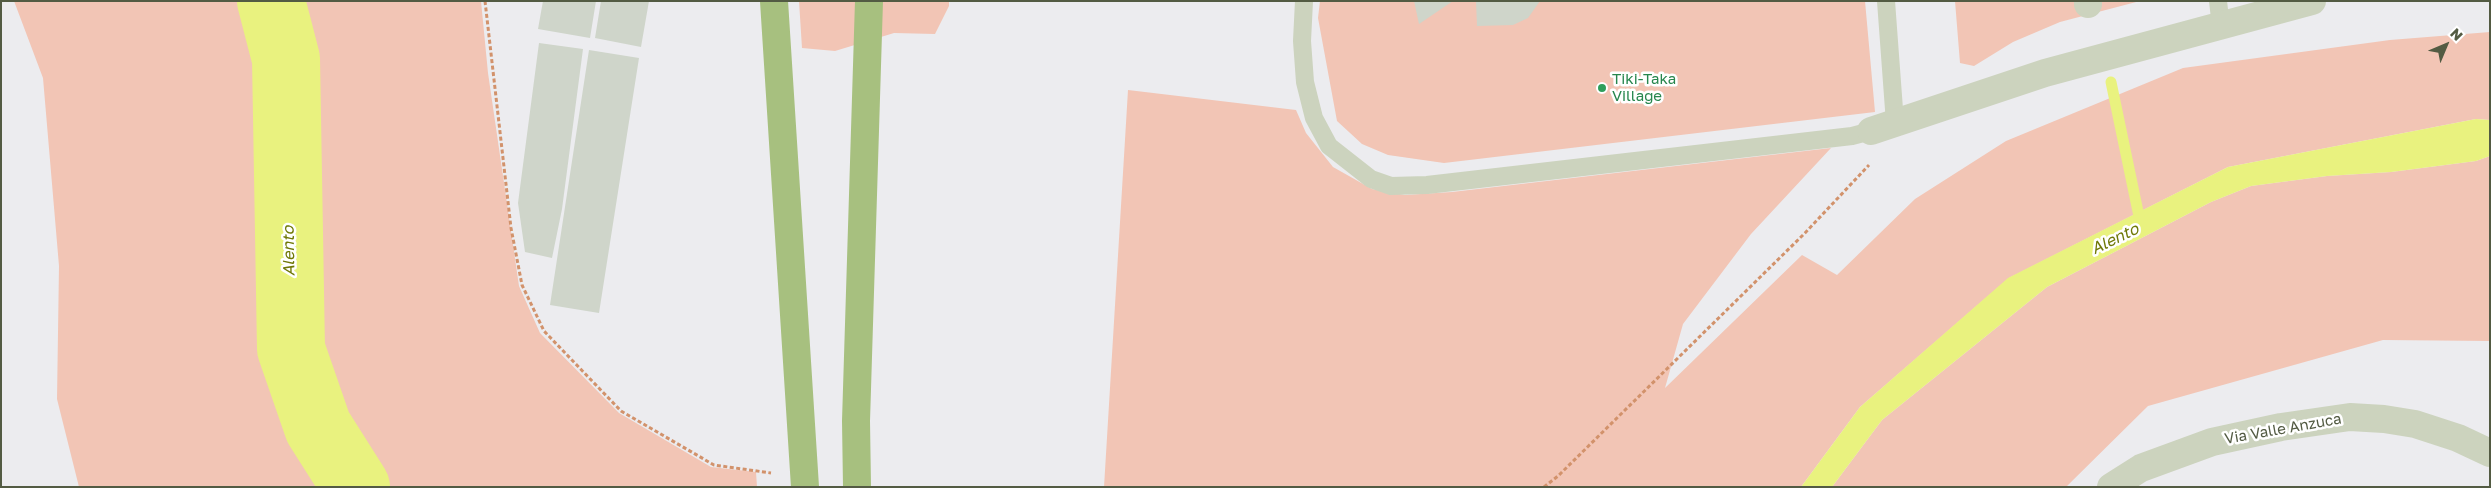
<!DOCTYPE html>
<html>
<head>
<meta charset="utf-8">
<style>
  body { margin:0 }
  #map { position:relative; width:2491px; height:488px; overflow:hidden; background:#ececef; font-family:"Golos Text",sans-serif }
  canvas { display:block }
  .frame { position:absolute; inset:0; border:2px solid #535b43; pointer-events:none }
  .north { position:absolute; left:2421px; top:20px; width:50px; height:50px; -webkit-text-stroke:4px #fff; paint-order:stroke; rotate:45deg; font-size:14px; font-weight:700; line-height:20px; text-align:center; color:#535b43 }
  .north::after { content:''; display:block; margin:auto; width:18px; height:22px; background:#535b43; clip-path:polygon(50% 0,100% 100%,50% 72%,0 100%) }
</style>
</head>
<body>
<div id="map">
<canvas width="2491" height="488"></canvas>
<div class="frame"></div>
<div class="north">N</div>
</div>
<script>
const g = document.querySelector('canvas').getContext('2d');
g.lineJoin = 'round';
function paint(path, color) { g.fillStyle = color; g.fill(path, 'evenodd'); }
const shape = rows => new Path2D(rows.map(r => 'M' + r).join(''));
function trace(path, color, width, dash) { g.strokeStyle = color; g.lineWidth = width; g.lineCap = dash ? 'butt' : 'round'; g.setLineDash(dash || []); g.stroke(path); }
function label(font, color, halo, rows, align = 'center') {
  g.font = font + ' "Golos Text",sans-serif'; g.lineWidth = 5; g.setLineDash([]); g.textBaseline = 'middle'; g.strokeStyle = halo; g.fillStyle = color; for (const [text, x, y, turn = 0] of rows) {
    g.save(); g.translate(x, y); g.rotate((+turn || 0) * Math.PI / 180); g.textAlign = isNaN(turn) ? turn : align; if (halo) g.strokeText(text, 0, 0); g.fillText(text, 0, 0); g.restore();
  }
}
paint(shape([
  [14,1,270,1,285,60,290,351,317,428,354,487,79,487,57,399,59,266,43,78],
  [272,1,481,1,488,73,519,286,540,333,619,413,711,467,756,472,757,487,357,487,319,427,293,350,288,60],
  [799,1,949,1,949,6,935,34,894,33,835,51,802,48],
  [1320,1,1865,1,1875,112,1444,163,1388,155,1362,144,1337,121,1318,18],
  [1955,1,2140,1,2060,22,2013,42,1974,66,1960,63],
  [2490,32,2490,120,2476,119,2228,167,2009,278,1860,407,1801,487,1104,487,1128,90,1296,110,1306,133,1333,167,1372,189,1405,195,1452,192,1831,148,1751,234,1683,324,1665,388,1802,255,1837,275,1915,199,2006,141,2183,68,2390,40],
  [2490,156,2490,341,2383,340,2148,406,2066,487,1832,487,1882,420,2047,287,2211,202,2251,186,2327,176,2391,172,2476,161]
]), '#f2c5b5');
paint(shape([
  [2476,119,2490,120,2490,156,2476,161,2391,172,2327,176,2251,186,2211,202,2047,287,1882,420,1832,487,1801,487,1860,407,2008,278,2228,167]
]), '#e9f27f');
trace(shape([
  [2111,82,2141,226]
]), '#e9f27f', 11);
trace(shape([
  [271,1,286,59,291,349,318,427,356,487]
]), '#e9f27f', 68);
paint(shape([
  [543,1,596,1,590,38,538,29],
  [601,1,649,1,641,47,595,38],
  [1414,1,1453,1,1419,24],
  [1476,1,1540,1,1528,18,1513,25,1477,26],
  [539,43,583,49,562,209,552,258,525,252,518,203],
  [589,50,639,58,599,313,550,305]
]), '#cfd5ca');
trace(shape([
  [485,1,511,228,522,285,544,331,621,411,714,465,771,473],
  [1544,487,1558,476,1805,233,1869,165]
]), '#d2926b', 3, [4, 2.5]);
trace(shape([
  [1304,1,1302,41,1305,82,1314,118,1329,146,1371,179,1391,186,1427,185,1852,136,1871,131],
  [1886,1,1895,123],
  [2218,1,2221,27]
]), '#ccd3be', 18);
trace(shape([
  [2088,1,2088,4],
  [1871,131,2045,73,2312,1],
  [2111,487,2141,468,2212,442,2281,427,2350,417,2384,419,2415,424,2458,438,2490,453]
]), '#ccd3be', 28);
trace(shape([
  [774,1,805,487],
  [857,487,856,421,869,1]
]), '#a7c07f', 28);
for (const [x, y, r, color] of [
  [1602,88,5,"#2e9e5b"]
]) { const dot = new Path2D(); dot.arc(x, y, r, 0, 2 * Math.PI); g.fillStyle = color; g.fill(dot); trace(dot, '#fff', 2); }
label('15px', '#27864d', '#fff', [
  ["Tiki-Taka",1612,79],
  ["Village",1612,96]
], 'left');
label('15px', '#535b43', '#fff', [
  ["Via Valle Anzuca",2283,429,-10]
]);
label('italic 16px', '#6f7807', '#fff', [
  ["Alento",2115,239,-26],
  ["Alento",289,251,-91]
]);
</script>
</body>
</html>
